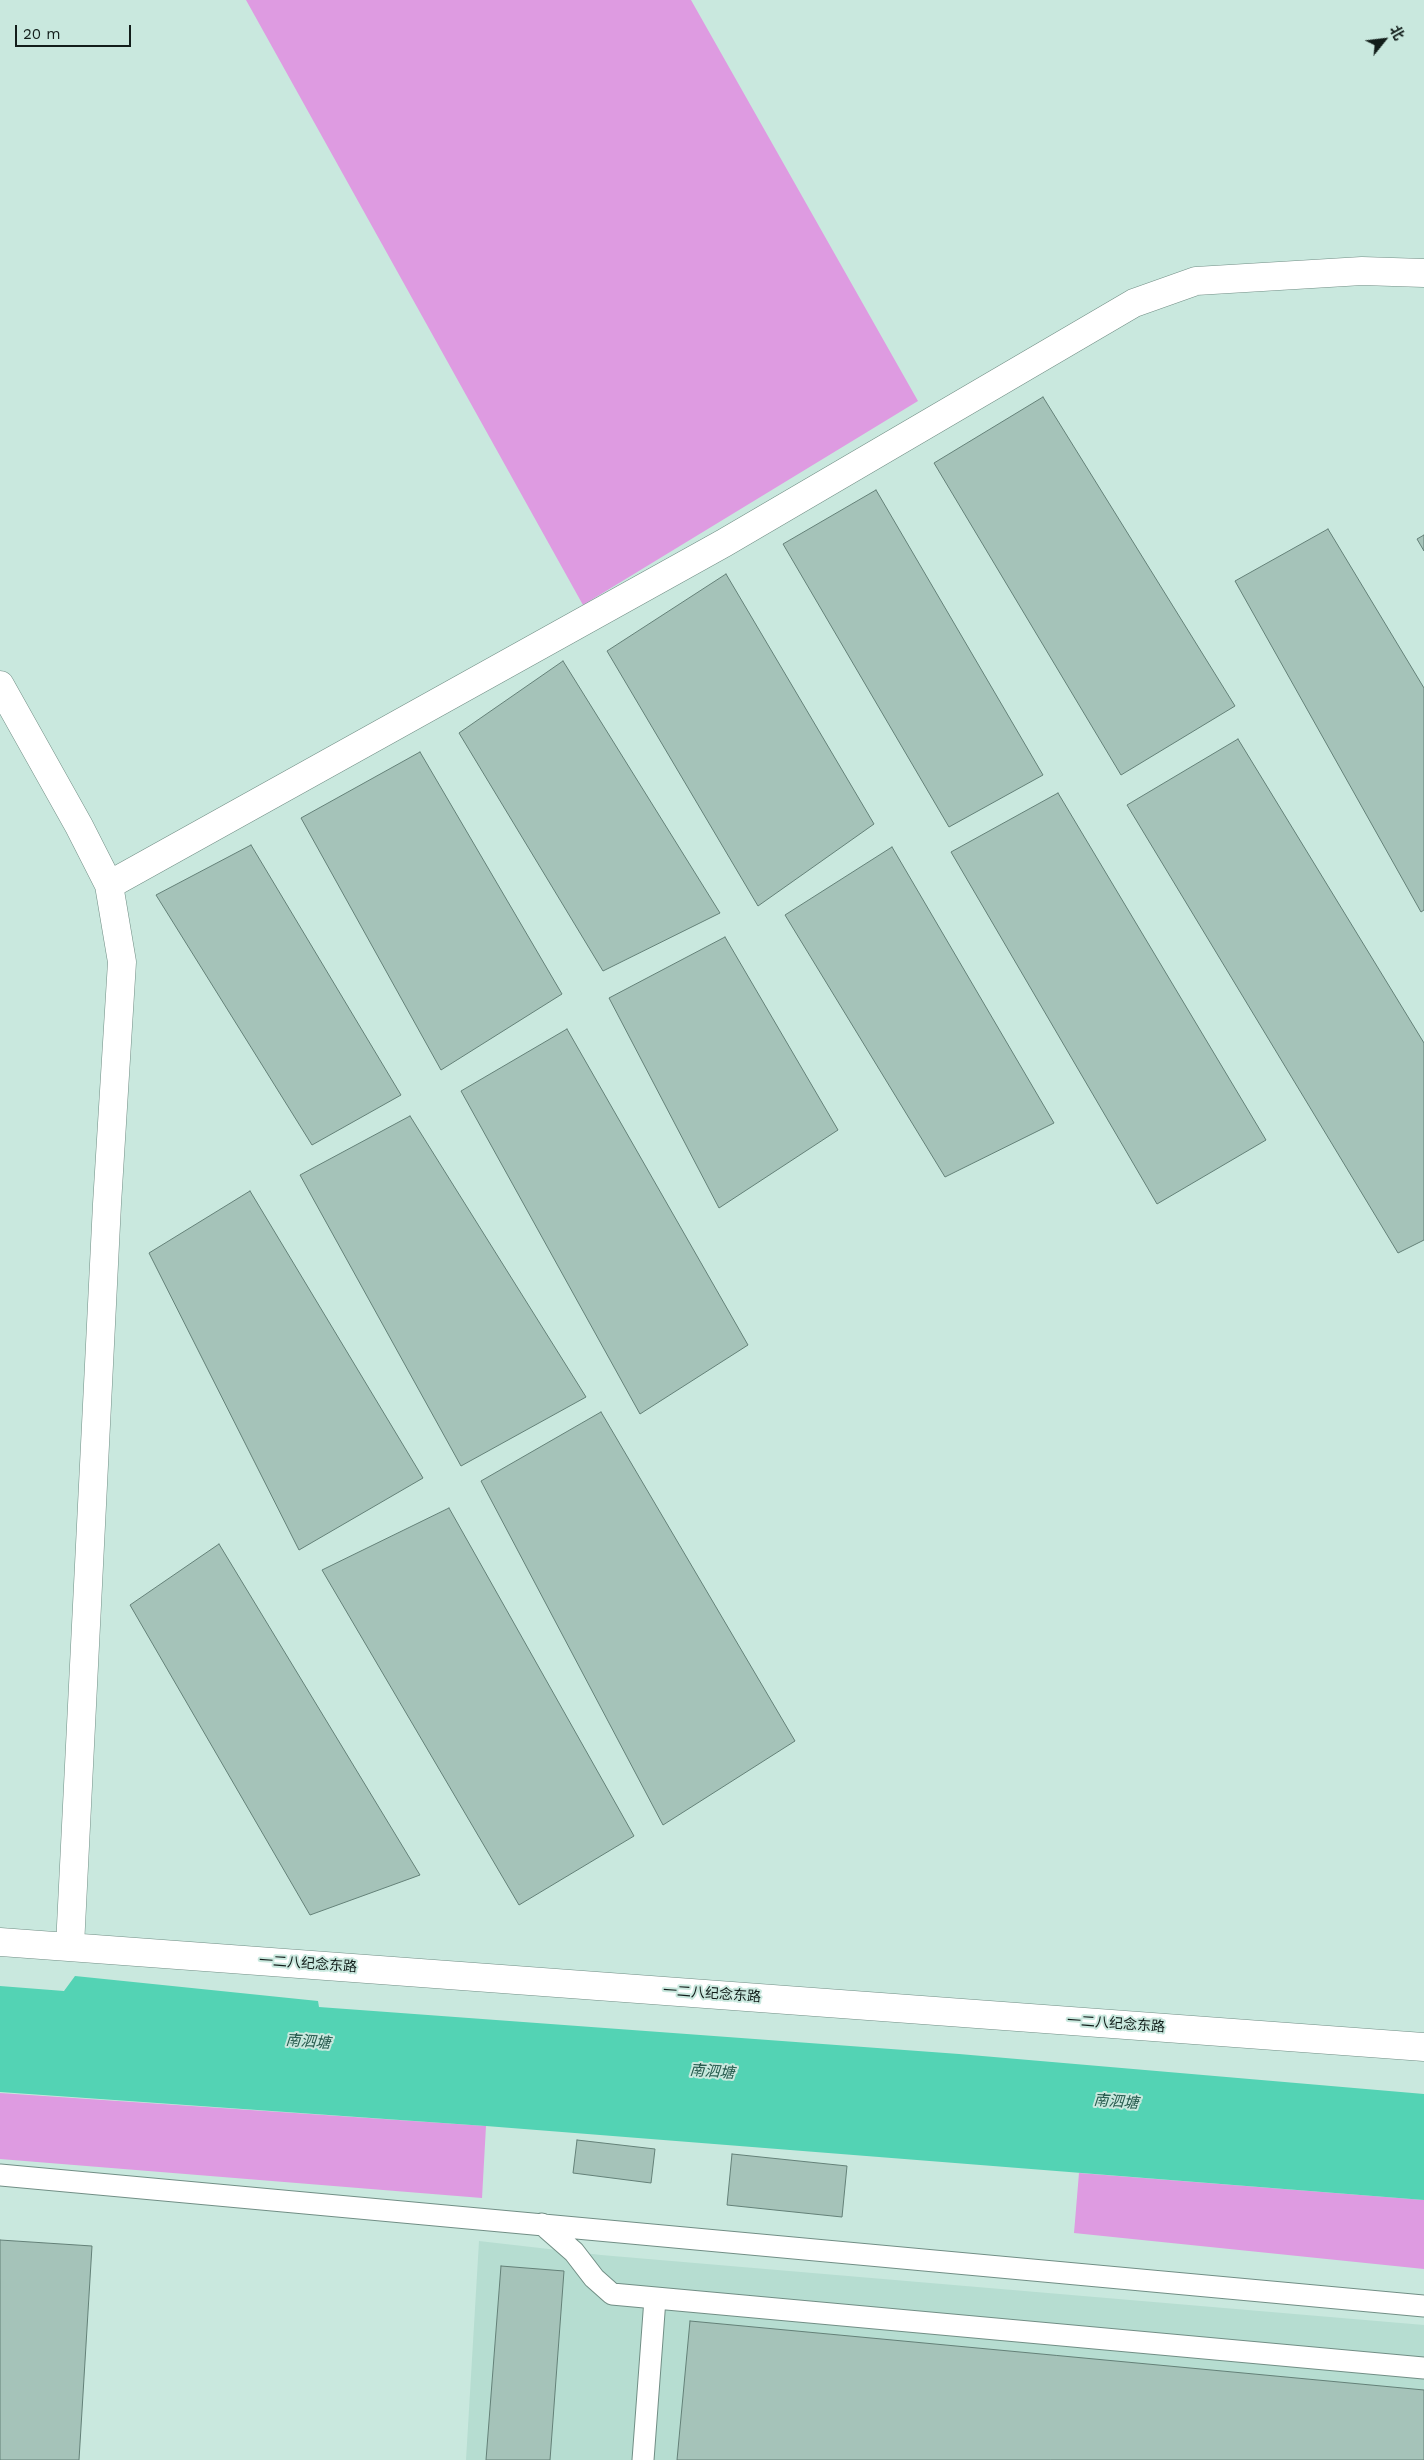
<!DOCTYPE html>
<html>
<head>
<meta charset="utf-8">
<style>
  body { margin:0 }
  #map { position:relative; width:1424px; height:2460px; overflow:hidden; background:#c9e8de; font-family:"Work Sans","Noto Sans SC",sans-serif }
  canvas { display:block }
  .north { position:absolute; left:1359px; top:15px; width:50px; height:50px; -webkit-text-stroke:4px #c9e8de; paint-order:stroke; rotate:61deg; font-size:14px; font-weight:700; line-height:20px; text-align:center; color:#121d1a }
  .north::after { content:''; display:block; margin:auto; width:18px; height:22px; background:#121d1a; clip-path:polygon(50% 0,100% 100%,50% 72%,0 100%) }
  .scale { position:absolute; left:15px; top:25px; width:116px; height:22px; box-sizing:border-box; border:2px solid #121d1a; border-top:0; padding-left:6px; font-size:15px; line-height:18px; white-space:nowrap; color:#121d1a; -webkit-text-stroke:4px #c9e8de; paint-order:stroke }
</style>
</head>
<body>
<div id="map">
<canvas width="1424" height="2460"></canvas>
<div class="north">北</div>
<div class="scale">20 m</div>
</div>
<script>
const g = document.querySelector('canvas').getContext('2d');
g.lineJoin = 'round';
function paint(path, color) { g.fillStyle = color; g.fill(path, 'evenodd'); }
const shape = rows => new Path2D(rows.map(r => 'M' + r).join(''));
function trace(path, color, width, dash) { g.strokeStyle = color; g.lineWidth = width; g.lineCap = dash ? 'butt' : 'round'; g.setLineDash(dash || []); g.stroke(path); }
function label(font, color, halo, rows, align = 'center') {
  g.font = font + ' "Work Sans","Noto Sans SC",sans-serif'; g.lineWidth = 4; g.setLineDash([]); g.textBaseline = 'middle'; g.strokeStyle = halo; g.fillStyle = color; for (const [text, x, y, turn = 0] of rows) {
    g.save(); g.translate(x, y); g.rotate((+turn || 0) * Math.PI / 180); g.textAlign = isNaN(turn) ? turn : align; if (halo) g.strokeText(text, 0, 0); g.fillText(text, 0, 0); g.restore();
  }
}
paint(shape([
  [479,2241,601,2255,1424,2325,1424,2460,466,2460]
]), '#b6ddd1');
paint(shape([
  [246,0,691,0,918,401,583,605],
  [0,2093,486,2126,482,2198,0,2159],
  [1079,2173,1424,2200,1424,2269,1074,2233]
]), '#de9be1');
paint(shape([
  [75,1976,318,2001,319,2007,959,2054,1424,2094,1424,2200,486,2126,0,2092,0,1986,64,1991]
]), '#53d3b4');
const building = shape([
  [1043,397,1235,706,1121,775,934,463,1043,397],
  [876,490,1043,775,949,827,783,544,876,490],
  [1328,529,1424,688,1424,910,1421,912,1235,581,1328,529],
  [1424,535,1424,551,1417,539,1424,535],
  [726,574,874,824,758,906,607,651,726,574],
  [563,661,720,913,603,971,459,733,563,661],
  [1238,739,1424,1043,1424,1240,1398,1253,1127,805,1238,739],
  [420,752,562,994,441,1070,301,818,420,752],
  [1058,793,1266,1140,1157,1204,951,852,1058,793],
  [251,845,401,1095,312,1145,156,895,251,845],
  [892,847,1054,1123,945,1177,785,915,892,847],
  [725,937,838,1130,719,1208,609,998,725,937],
  [567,1029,748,1345,640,1414,461,1091,567,1029],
  [410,1116,586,1397,461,1466,300,1175,410,1116],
  [250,1191,423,1478,299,1550,149,1253,250,1191],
  [601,1412,795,1741,663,1825,481,1481,601,1412],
  [449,1508,634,1836,519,1905,322,1570,449,1508],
  [219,1544,420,1875,310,1915,130,1605,219,1544],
  [577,2140,655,2149,651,2183,573,2173,577,2140],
  [732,2154,847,2166,842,2217,727,2205,732,2154],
  [0,2240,92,2246,79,2460,0,2460,0,2240],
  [501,2266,564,2271,550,2460,486,2460,501,2266],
  [690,2321,1424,2390,1424,2460,677,2460,690,2321]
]);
paint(building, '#a5c3b9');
trace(building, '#648178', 1);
const service = shape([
  [0,2175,1424,2306],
  [542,2224,574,2252,594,2278,612,2294,1424,2368],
  [643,2460,655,2299]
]);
const minor = shape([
  [0,685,79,826,109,885,122,962,107,1204,70,1946],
  [109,885,724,543,1134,303,1196,281,1362,271,1424,273],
  [0,1942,1424,2047]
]);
trace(service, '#718e85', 23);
trace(minor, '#718e85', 29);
trace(service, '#fff', 21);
trace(minor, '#fff', 28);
label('14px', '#121d1a', '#c9e8de', [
  ["一二八纪念东路",308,1964,4],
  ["一二八纪念东路",712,1994,4],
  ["一二八纪念东路",1116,2024,4]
]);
label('italic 15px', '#285c4f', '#c9e8de', [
  ["南泗塘",308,2042,4],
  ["南泗塘",712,2072,4],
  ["南泗塘",1116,2102,4]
]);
</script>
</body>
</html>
